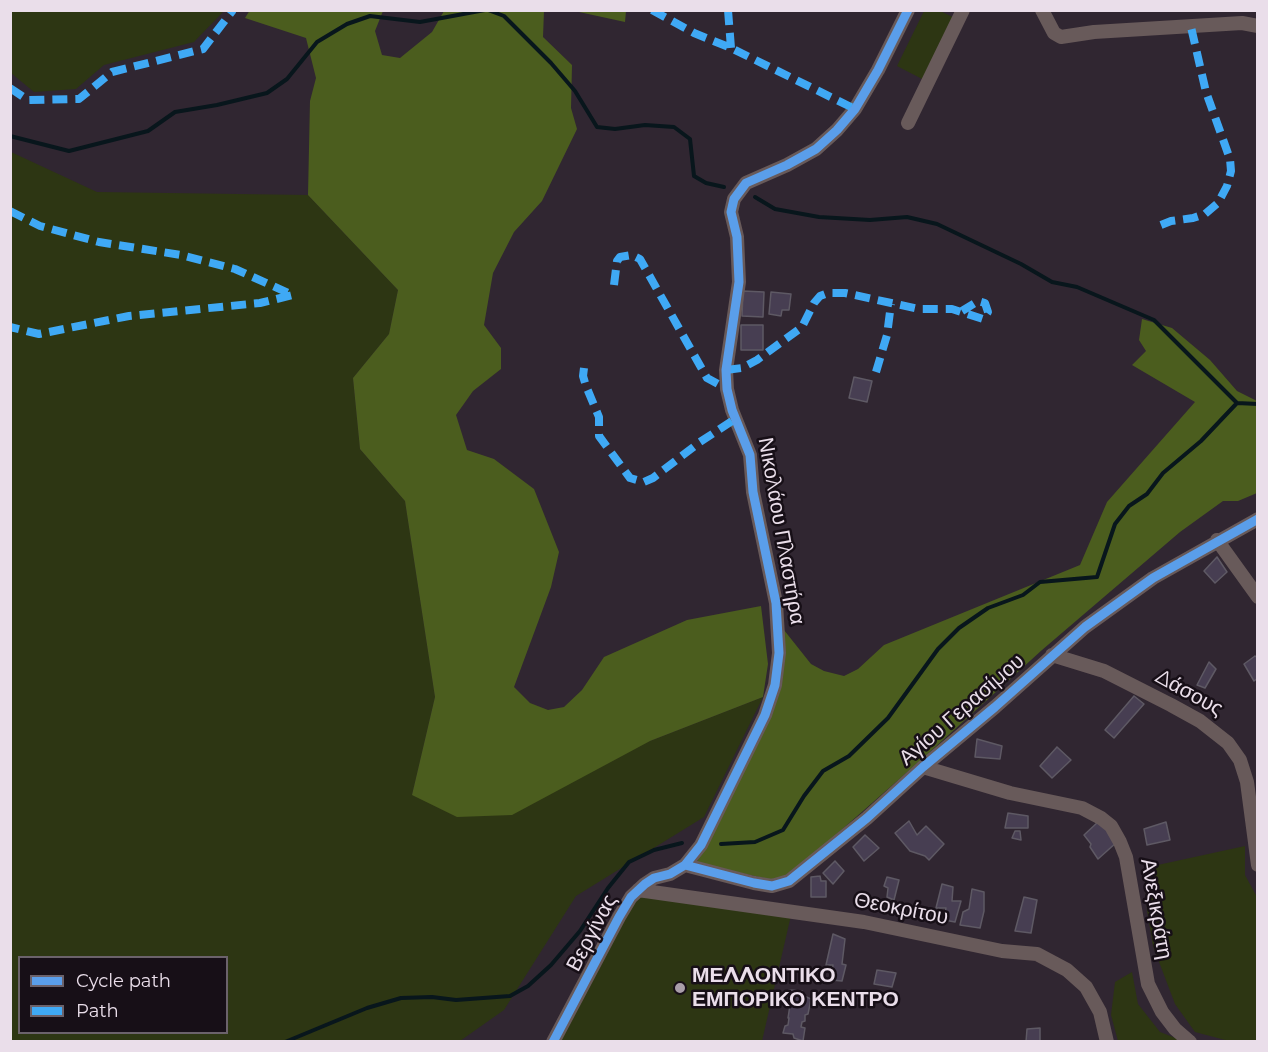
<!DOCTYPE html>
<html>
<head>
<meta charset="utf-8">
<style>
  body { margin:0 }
  #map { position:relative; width:1268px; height:1052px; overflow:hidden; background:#302631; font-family:Montserrat,sans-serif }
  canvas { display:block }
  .frame { position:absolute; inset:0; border:12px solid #eadeea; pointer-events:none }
  .legend { position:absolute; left:18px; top:956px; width:210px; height:78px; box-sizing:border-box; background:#170f17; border:2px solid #6b626b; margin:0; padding:8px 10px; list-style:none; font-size:18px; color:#eadeea }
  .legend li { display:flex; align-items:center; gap:12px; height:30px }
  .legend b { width:30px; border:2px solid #6b626b }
</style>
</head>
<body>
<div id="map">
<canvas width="1268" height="1052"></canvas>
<div class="frame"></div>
<ul class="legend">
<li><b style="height:8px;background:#5a9eea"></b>Cycle path</li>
<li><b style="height:8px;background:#3fa9f5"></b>Path</li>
</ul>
</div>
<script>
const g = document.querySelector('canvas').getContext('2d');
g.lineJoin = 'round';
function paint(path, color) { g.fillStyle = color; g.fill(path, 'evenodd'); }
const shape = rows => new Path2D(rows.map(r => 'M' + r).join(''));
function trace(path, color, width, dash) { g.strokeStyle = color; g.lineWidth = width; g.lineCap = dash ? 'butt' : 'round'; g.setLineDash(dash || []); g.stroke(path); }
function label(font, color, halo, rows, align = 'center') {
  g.font = font + ' Montserrat,sans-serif'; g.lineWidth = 5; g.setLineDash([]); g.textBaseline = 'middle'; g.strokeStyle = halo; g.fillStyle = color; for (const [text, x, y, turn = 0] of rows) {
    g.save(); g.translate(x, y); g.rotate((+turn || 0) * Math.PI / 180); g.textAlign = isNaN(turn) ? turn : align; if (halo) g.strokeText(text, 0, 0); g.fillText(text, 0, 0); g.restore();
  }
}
paint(shape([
  [10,11,11,10,224,11,194,42,104,65,76,89,34,92,11,73],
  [924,11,940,11,957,19,926,81,897,66],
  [11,152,97,192,308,195,398,290,389,334,353,378,360,449,405,501,435,697,412,795,650,741,763,697,704,817,576,896,504,1010,460,1041,11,1042],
  [20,958,226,958,226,1032,20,1032],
  [1245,846,1245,875,1257,897,1257,1041,1229,1041,1195,1032,1175,1004,1153,946,1147,910,1144,868],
  [638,890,792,911,762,1041,558,1042],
  [1132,972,1138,1004,1160,1032,1183,1041,1118,1041,1111,1015,1115,982]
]), '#2d3613');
paint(shape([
  [250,10,383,11,375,31,382,55,400,58,432,32,444,11,626,11,625,22,579,12,544,11,543,37,572,65,571,108,577,129,542,201,514,232,493,273,484,325,501,348,501,369,473,391,456,415,467,450,494,459,534,489,559,552,551,587,514,687,530,703,548,710,564,707,582,690,604,657,687,620,761,606,768,664,763,697,650,741,512,815,457,817,412,795,435,697,405,501,360,449,353,378,389,334,398,290,308,195,310,101,316,78,306,38,245,18],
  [1142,319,1172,328,1210,360,1237,391,1257,401,1257,493,1238,501,1223,501,1180,532,1042,650,921,760,806,861,777,881,696,863,716,828,784,666,784,630,811,664,824,671,844,676,858,669,884,645,1080,565,1107,502,1195,402,1132,365,1146,351,1139,340]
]), '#4b5d1e');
trace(shape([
  [488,10,504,16,551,63,575,91,597,127,615,129,645,125,674,127,690,139,694,176,706,183,724,187],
  [10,136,69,151,148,131,175,112,217,105,267,93,287,79,317,42,347,24,370,16,420,22,485,10],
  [755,197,775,209,819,217,870,220,907,217,937,224,1021,264,1052,282,1077,287,1154,320,1237,403],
  [721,844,755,842,783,830,804,796,823,771,849,756,888,718,938,649,959,628,988,608,1023,595,1040,582,1097,577,1115,524,1129,506,1147,494,1163,473,1201,441,1237,403,1258,404],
  [285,1042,367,1008,401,998,432,997,456,1000,510,996,528,986,551,965,580,931,608,888,629,862,654,850,682,843]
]), '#08161c', 4);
const building = shape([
  [743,291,764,292,763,317,742,316,743,291],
  [771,292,791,294,789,310,782,310,781,316,769,314,771,292],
  [741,325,763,325,763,350,741,350,741,325],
  [854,377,872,381,867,402,849,398,854,377],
  [1217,557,1227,572,1215,583,1204,571,1217,557],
  [1255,656,1258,658,1258,678,1254,681,1244,664,1255,656],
  [1209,662,1216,669,1205,688,1197,685,1209,662],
  [1134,696,1144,704,1114,738,1105,730,1134,696],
  [977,739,1002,746,1000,759,975,757,977,739],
  [1057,747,1071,760,1052,778,1040,766,1057,747],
  [1008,813,1028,816,1028,828,1005,828,1008,813],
  [909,821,917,835,926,826,944,844,929,860,925,856,910,851,895,833,909,821],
  [1099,821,1117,842,1098,859,1090,847,1091,844,1084,835,1099,821],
  [1166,822,1170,840,1147,845,1144,829,1166,822],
  [1015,831,1020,831,1021,840,1012,838,1015,831],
  [865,835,879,848,864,861,853,847,865,835],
  [835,861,844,871,833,884,823,873,835,861],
  [820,876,821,881,826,881,826,897,811,897,811,877,820,876],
  [887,877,899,880,894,900,887,897,888,888,884,886,887,877],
  [942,884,953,887,952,901,961,901,955,922,944,920,946,908,936,908,942,884],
  [972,889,984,892,984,911,980,928,960,925,963,912,969,909,972,889],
  [1024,897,1037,900,1031,933,1015,931,1024,897],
  [833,934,845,939,842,964,846,965,842,981,831,980,833,965,826,965,833,934],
  [877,970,896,973,892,987,874,984,877,970],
  [789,990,802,991,802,995,811,999,808,1014,805,1015,805,1021,802,1022,801,1027,805,1028,803,1041,794,1038,793,1034,783,1033,785,1026,788,1025,789,1018,788,1018,790,1005,786,1005,789,990],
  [1040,1028,1040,1042,1026,1042,1027,1029,1040,1028]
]);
paint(building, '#473e52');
trace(building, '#5e5964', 1.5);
trace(shape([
  [1042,10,1054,33,1061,37,1094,32,1242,23,1258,26],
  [908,123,963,10],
  [1217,540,1258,597],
  [1052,655,1104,671,1171,705,1200,721,1228,743,1240,760,1247,782,1258,865],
  [923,767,1010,793,1082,808,1101,818,1111,826,1120,842,1126,857,1148,984,1162,1012,1175,1029,1190,1042],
  [685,865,754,883,772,886,789,881,867,818,923,767,995,707,1085,627,1153,578,1258,519],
  [638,890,864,922,1002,951,1037,954,1067,970,1086,987,1100,1012,1107,1042],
  [553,1042,619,917,631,897,645,884,654,878,670,874,685,865,701,845,765,715,775,685,779,653,776,603,753,492,750,455,732,410,727,389,726,370,739,282,737,237,731,212,734,199,746,183,787,165,816,149,837,130,855,109,878,70,908,10]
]), '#685a5a', 14);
trace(shape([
  [652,10,694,33,731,48,855,109],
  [728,10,731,48],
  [10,88,28,100,79,99,112,72,203,49,233,10],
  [10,211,40,226,99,242,181,255,235,269,293,295,260,303,129,316,39,334,10,327],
  [1161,225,1171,221,1193,218,1205,214,1218,203,1227,186,1231,171,1230,159,1206,92,1191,27],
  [614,285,617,261,620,257,632,255,640,259,707,378,727,389],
  [584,368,583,376,586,386,599,417,599,436,630,478,644,482,653,478,700,442,735,419],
  [726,370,742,368,757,360,802,327,814,303,820,296,828,293,845,293,919,309,952,309,983,319,988,312,985,303,978,301,962,311],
  [876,372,887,335,891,304]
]), '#3fa9f5', 8, [15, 8]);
trace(shape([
  [685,865,754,883,772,886,789,881,867,818,923,767,995,707,1085,627,1153,578,1258,519],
  [553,1042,619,917,631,897,645,884,654,878,670,874,685,865,701,845,765,715,775,685,779,653,776,603,753,492,750,455,732,410,727,389,726,370,739,282,737,237,731,212,734,199,746,183,787,165,816,149,837,130,855,109,878,70,908,10]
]), '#5a9eea', 9);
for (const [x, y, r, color] of [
  [680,988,6,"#a99ea9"]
]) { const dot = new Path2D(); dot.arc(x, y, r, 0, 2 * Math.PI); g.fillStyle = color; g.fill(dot); trace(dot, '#170f17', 2); }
label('21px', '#eadeea', '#170f17', [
  ["Νικολάου Πλαστήρα",781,531,80],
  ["Δάσους",1189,693,29],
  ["Αγίου Γερασίμου",962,710,-41],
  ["Θεοκρίτου",901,909,11],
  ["Ανεξικράτη",1156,909,80],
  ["Βεργίνας",592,933,-62]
]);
label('bold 21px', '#eadeea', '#170f17', [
  ["ΜΕΛΛΟΝΤΙΚΟ",692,976],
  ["ΕΜΠΟΡΙΚΟ ΚΕΝΤΡΟ",692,1000]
], 'left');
</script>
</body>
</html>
